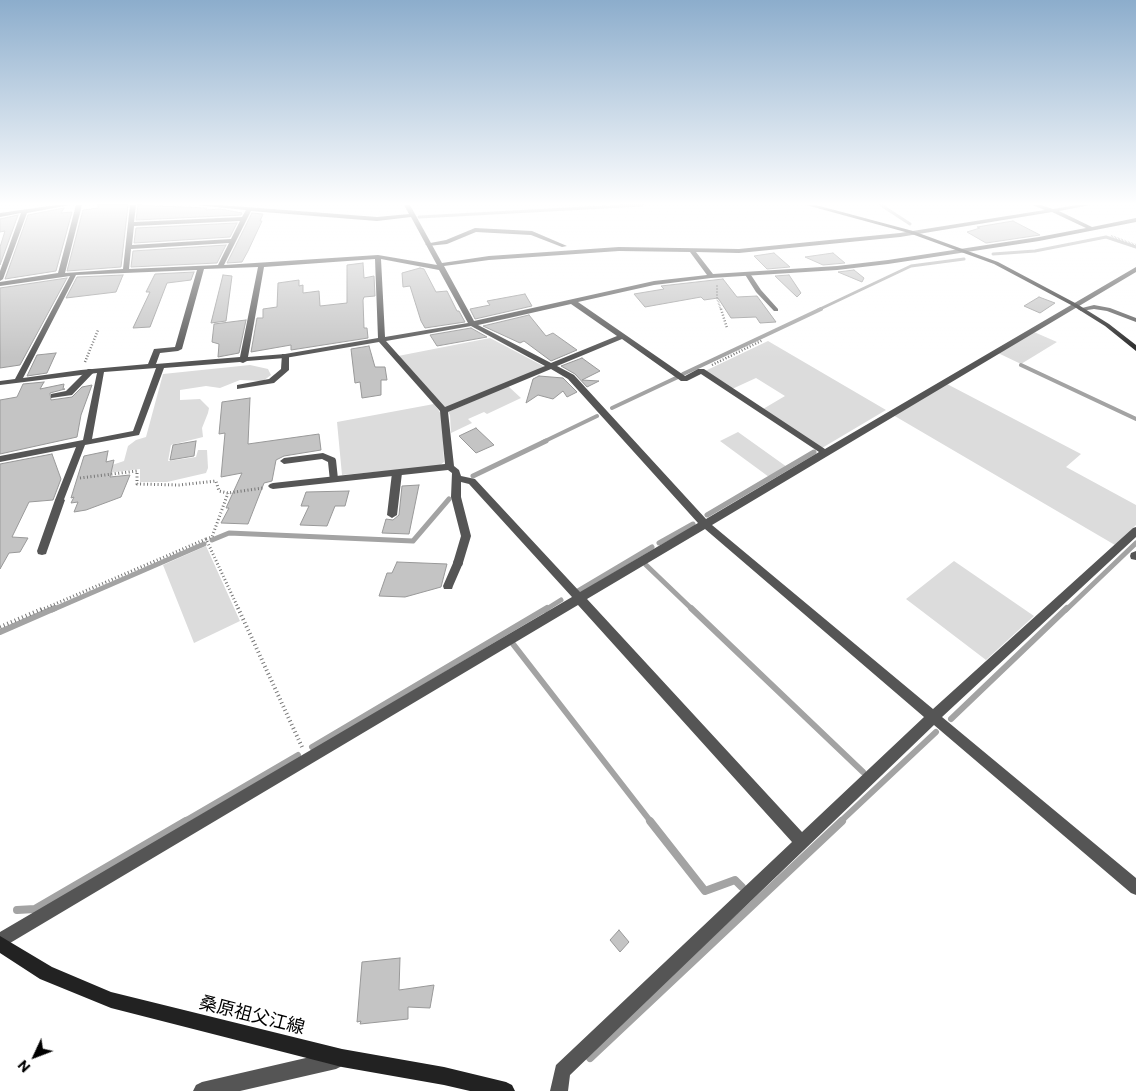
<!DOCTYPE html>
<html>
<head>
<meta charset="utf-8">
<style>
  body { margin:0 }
  #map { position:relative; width:1136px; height:1091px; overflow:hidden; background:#fff; font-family:Commissioner,sans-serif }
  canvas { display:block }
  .north { position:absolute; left:10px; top:1031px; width:50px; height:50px; -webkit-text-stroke:4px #fff; paint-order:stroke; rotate:227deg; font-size:14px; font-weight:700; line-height:20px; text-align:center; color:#000 }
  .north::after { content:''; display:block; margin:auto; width:18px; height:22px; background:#000; clip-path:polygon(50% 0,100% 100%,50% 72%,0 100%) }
</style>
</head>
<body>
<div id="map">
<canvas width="1136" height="1091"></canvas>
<div class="north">N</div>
</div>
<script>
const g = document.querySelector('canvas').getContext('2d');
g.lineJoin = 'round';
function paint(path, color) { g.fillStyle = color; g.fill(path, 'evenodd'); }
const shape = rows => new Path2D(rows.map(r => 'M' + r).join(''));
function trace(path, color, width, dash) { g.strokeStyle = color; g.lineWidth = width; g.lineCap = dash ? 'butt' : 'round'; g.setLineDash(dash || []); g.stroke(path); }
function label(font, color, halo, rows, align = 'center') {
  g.font = font + ' Commissioner,"Noto Sans JP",sans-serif'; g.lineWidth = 4.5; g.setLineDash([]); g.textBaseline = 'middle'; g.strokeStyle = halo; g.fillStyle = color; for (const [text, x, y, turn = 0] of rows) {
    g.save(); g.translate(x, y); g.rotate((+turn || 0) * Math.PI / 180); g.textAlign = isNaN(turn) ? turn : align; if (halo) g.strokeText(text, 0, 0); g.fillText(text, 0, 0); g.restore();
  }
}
paint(shape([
  [1034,332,1057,342,1021,364,998,353],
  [490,338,545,367,445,408,398,356],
  [768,341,886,410,822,448,763,409,785,396,756,378,732,389,705,371],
  [250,365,268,369,271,375,263,381,240,380,220,388,206,386,180,390,180,400,200,399,209,408,208,413,202,428,203,437,171,445,168,461,196,457,198,450,207,450,208,468,206,473,167,482,140,482,140,469,100,474,106,467,124,461,128,446,136,440,146,437,163,374],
  [947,384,1081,454,1066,467,1136,505,1136,525,1115,545,893,415],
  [508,386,521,398,487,414,484,412,468,419,472,423,451,433,450,415,448,412],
  [434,404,442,415,444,462,439,466,342,475,337,422],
  [738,432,787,467,769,477,720,441],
  [206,546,240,621,194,643,163,565],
  [954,561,1034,616,986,660,906,599]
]), '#dcdcdc');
trace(shape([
  [881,205,910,224],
  [419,217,642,205],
  [993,254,1035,251,1106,237,1136,247],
  [818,310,911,266,964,259]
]), '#a3a3a3', 3);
trace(shape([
  [1021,365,1136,419],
  [683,374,821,309],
  [612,408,678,377],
  [543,442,597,416]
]), '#a3a3a3', 4);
trace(shape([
  [473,476,546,441],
  [707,515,814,452],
  [212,540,229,533,413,541,449,499],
  [659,543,693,524],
  [646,565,693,610],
  [578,591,652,547],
  [52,610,204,544],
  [545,610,561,600],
  [1066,610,1136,543]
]), '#a3a3a3', 5);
trace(shape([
  [691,608,863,772],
  [0,632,55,608],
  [513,644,651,822],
  [951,719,1067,608],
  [312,747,547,608],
  [183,822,298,755],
  [840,822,936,732]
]), '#a3a3a3', 6);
trace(shape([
  [650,821,705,891,735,880,742,887],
  [17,910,35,909,186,821],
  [590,1058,842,821]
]), '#a3a3a3', 8);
const building = shape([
  [98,205,128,205,121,267,67,271,83,210,98,208,98,205],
  [138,205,205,208,207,208,206,210,220,209,242,213,241,215,136,220,138,205],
  [64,208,61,213,72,212,56,271,5,279,28,215,64,208],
  [252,213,263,214,260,221,262,221,248,251,242,262,227,263,252,213],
  [18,215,0,265,0,247,5,231,0,232,0,219,18,215],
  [1013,221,1040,235,986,243,967,232,980,228,977,227,1013,221],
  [237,223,230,237,134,243,136,228,237,223],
  [226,245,217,263,131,267,133,251,226,245],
  [774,253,790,267,767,269,754,256,774,253],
  [833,253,845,263,823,265,805,257,833,253],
  [363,263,364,278,374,276,375,296,364,297,363,300,364,328,367,328,368,338,291,350,291,345,251,352,257,318,263,318,263,309,277,307,278,283,299,280,299,286,303,285,303,293,319,291,320,306,347,303,347,265,363,263],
  [420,268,424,269,436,292,447,291,457,311,459,311,465,322,425,328,421,321,410,286,403,287,402,273,420,268],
  [854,270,864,278,862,282,838,272,854,270],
  [194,272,191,280,167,283,150,327,133,328,150,292,146,292,155,274,194,272],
  [123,275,116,292,66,298,77,277,123,275],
  [223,275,232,276,226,321,211,323,223,275],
  [789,275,801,293,797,297,775,276,789,275],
  [67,278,20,365,0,368,0,288,67,278],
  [723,279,737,297,757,296,776,322,760,323,756,317,731,318,718,298,704,300,701,297,645,307,634,294,664,289,661,286,723,279],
  [525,294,532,306,475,319,470,309,490,305,487,301,525,294],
  [1039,297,1055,303,1040,313,1024,306,1039,297],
  [529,315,546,336,553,333,577,350,551,361,524,341,520,343,483,326,529,315],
  [246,320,239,353,218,357,219,344,212,342,214,324,246,320],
  [471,328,487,337,437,346,430,335,471,328],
  [369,346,375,367,385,367,387,380,381,380,381,395,362,398,360,382,355,383,351,349,369,346],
  [56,353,47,373,27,376,37,355,56,353],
  [582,358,600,371,582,380,599,381,587,387,575,374,561,366,582,358],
  [539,376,563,378,577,392,567,397,563,391,553,399,538,395,526,403,533,379,539,376],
  [44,382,40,389,64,384,63,389,65,389,50,393,51,400,72,397,82,387,92,385,81,415,77,437,0,454,0,400,17,397,23,384,44,382],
  [250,398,248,444,319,434,321,450,284,456,276,460,272,481,264,483,248,524,221,523,229,508,226,508,242,473,221,477,225,433,219,434,222,402,250,398],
  [476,428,494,445,476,453,459,436,476,428],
  [196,441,194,456,170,460,173,445,196,441],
  [108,451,106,462,114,460,110,477,130,475,121,497,86,510,74,512,78,502,71,503,74,497,71,498,84,456,108,451],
  [52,454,61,479,53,500,29,502,12,537,28,538,20,552,9,553,0,569,0,464,52,454],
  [419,485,409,534,382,533,386,519,393,520,399,515,402,486,419,485],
  [349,491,345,506,335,506,327,526,300,525,309,506,301,506,306,492,349,491],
  [397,562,447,564,441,587,405,597,379,596,387,573,392,573,397,562],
  [619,930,629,942,620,952,610,940,619,930],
  [400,958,399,990,434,985,430,1008,408,1007,408,1019,360,1024,361,1021,357,1022,362,962,400,958]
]);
paint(building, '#c4c4c4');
trace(building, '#999', 1);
trace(shape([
  [1111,236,1136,245],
  [717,285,717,298,721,310]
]), '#777', 2, [0.5, 1]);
trace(shape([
  [721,309,727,328],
  [85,362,98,330],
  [712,365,763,340]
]), '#777', 2.5, [1, 2]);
trace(shape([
  [80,478,137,471,137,484,179,485,216,481,219,491,228,493,263,488],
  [206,539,212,537,228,493],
  [41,610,206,539,239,610]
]), '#777', 3, [1, 2.5]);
trace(shape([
  [238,608,302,747],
  [0,627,44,608]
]), '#777', 4, [1, 3]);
paint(shape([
  [475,228,532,231,567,246,562,247,531,235,476,232,447,244,428,246,425,244,446,240,475,228],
  [745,272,749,272,761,290,778,309,778,311,774,311,756,292,744,273,745,272],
  [282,354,288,354,289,356,289,370,274,383,237,389,237,385,269,379,281,369,282,354],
  [88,369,91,369,95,371,72,395,51,398,51,394,66,391,88,369],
  [323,453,335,458,336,460,338,479,336,481,330,481,328,462,322,459,284,464,280,461,284,458,323,453],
  [397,470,402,473,397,515,392,518,387,515,392,473,397,470],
  [60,497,65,500,47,551,46,554,42,555,38,554,37,551,55,500,60,497],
  [458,559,462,560,463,563,453,586,452,589,444,589,443,586,453,563,454,560,458,559]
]), '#555');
paint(shape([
  [56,205,70,205,27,213,3,279,0,281,0,271,21,213,0,217,0,213,56,205],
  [76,205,82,205,65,273,123,269,130,205,136,205,134,222,242,217,246,210,195,205,220,205,377,217,409,214,404,205,410,205,442,263,489,256,619,247,739,249,900,233,1045,210,1032,205,1041,205,1053,209,1076,205,1090,205,1059,211,1092,227,1136,218,1136,222,1039,241,888,264,837,270,711,278,654,285,578,302,685,376,698,369,704,369,825,449,1136,267,1136,272,712,525,933,709,1133,528,1136,527,1136,537,942,717,1136,878,1136,895,1131,893,934,725,570,1075,568,1091,550,1091,556,1065,792,842,578,605,0,949,0,932,572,597,469,484,461,482,461,497,471,536,462,566,454,566,453,563,461,536,451,497,452,473,448,470,273,489,270,488,268,486,270,484,273,483,445,464,440,411,379,342,285,358,247,361,243,363,240,362,164,368,139,435,85,445,63,502,60,503,55,500,76,447,0,462,0,456,83,440,97,373,0,385,0,381,15,379,70,276,0,286,0,282,58,273,76,205],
  [251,211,377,221,411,217,437,265,378,255,224,265,251,211],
  [1052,212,1086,228,1039,237,888,260,837,266,713,274,696,252,739,253,900,237,1052,212],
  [240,221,231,239,132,245,134,226,240,221],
  [229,243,218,265,129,269,131,249,229,243],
  [619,251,690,252,707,275,654,281,474,321,444,266,489,260,619,251],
  [375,259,378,338,285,354,248,357,264,267,375,259],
  [381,259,439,270,468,323,385,337,381,259],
  [258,267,240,357,156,364,160,353,178,351,182,349,204,269,258,267],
  [197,270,175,347,154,349,148,364,81,370,23,378,76,275,197,270],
  [571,304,617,336,551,363,478,325,571,304],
  [471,326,545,366,445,407,386,341,471,326],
  [622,339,681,381,687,381,701,374,819,452,706,519,574,375,557,366,622,339],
  [156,368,133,431,92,439,104,372,156,368],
  [551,369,568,379,698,523,580,592,475,479,461,476,459,470,454,466,448,412,551,369],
  [705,529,924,717,802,832,587,599,705,529],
  [1094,305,1110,308,1136,318,1136,322,1107,311,1094,309,1081,311,1078,309,1094,305],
  [1136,551,1136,560,1131,559,1130,556,1131,553,1136,551],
  [336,1051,342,1054,345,1060,342,1066,336,1069,240,1091,193,1091,196,1085,202,1082,336,1051]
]), '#555');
paint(shape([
  [806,205,816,205,913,231,998,262,1077,304,1109,324,1136,345,1136,351,1105,326,1073,306,994,264,909,233,806,205],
  [0,936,52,967,111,992,342,1049,444,1067,506,1082,512,1085,515,1091,470,1091,444,1085,342,1067,111,1008,40,979,0,953,0,936]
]), '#222');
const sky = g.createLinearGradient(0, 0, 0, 358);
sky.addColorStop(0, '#8cadcc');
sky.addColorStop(0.57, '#fff');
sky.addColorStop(1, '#ffffff00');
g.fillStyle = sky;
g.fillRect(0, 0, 1136, 358);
label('18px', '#000', '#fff', [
  ["桑原祖父江線",252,1015,14]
]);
</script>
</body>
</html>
